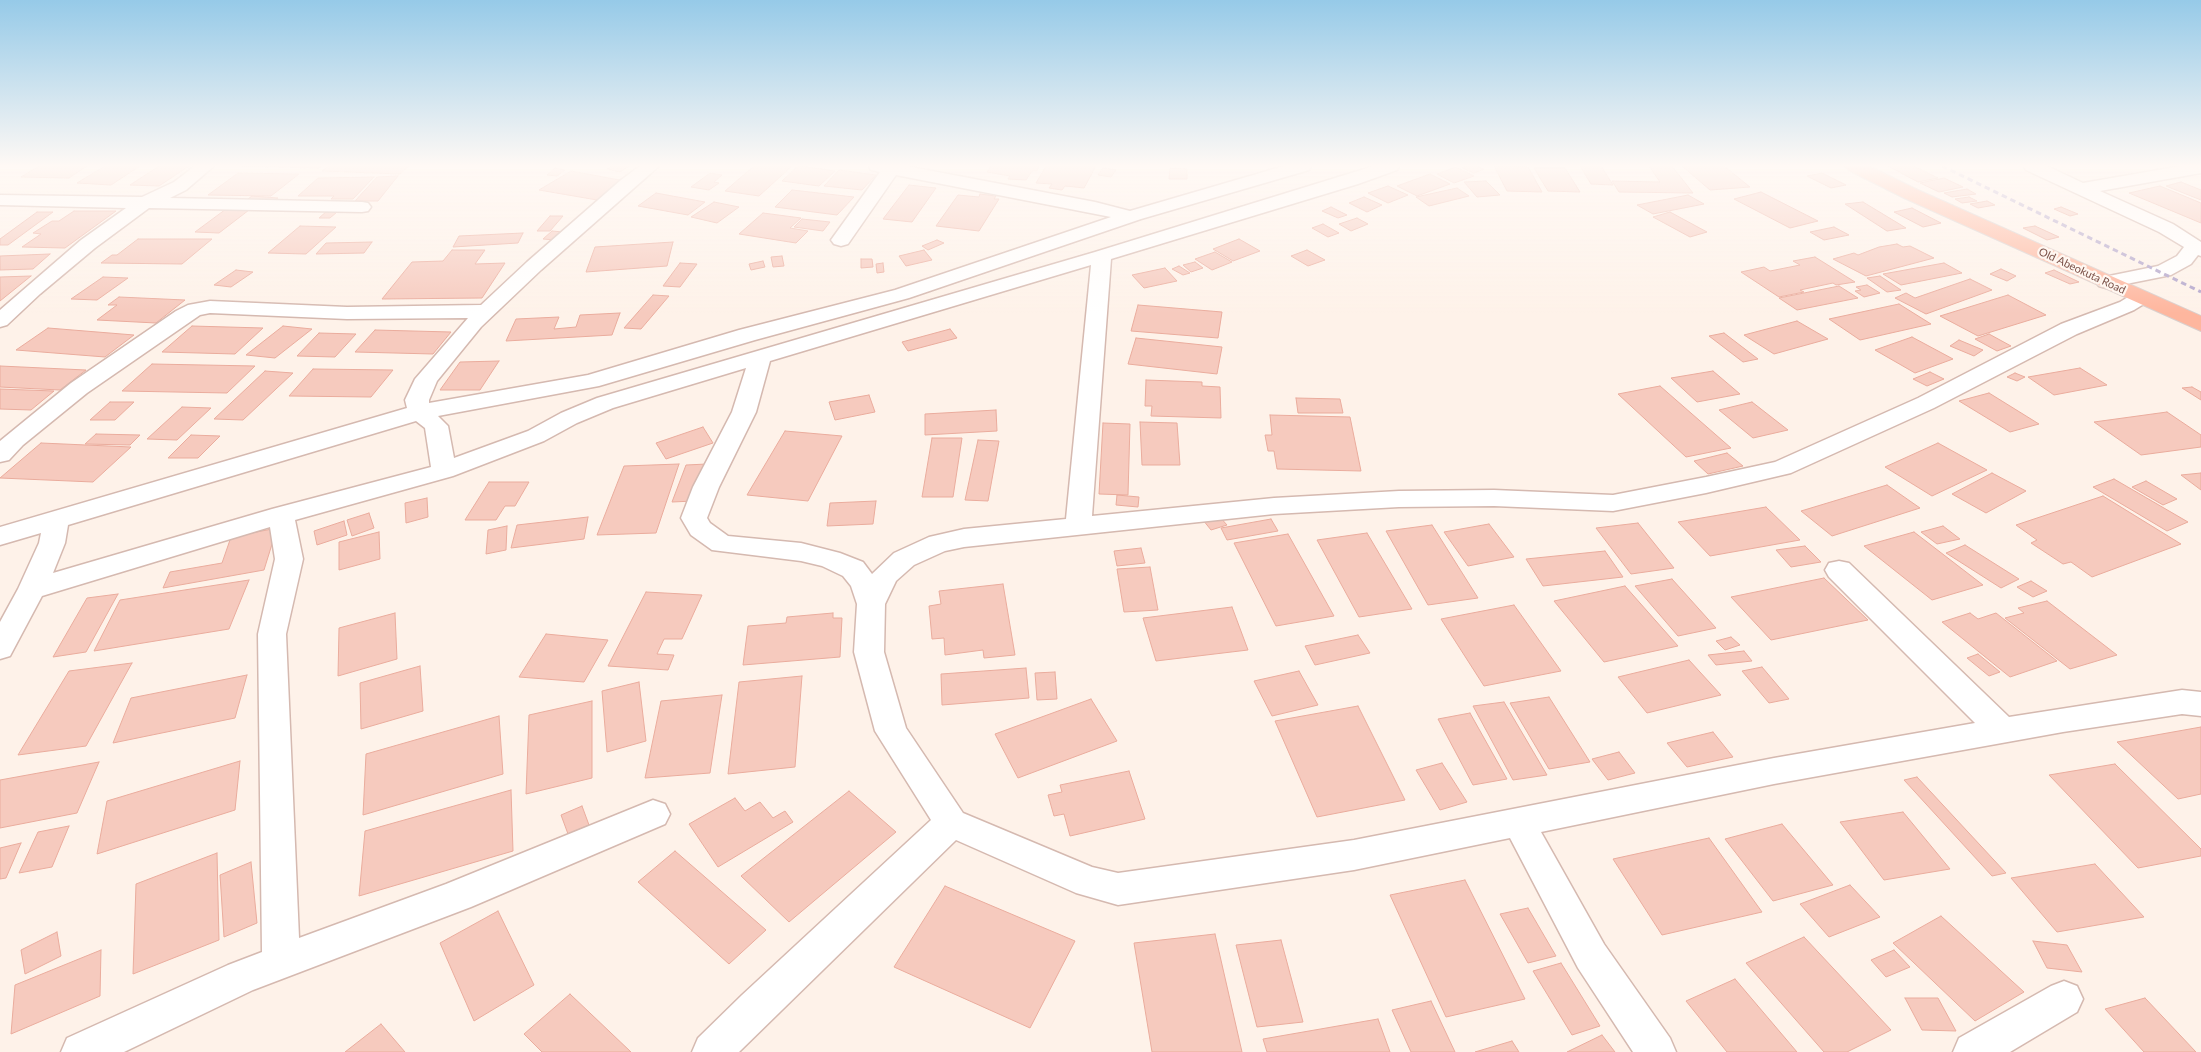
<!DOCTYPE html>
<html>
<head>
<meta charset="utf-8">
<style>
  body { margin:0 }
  canvas { display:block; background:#fef2e9 }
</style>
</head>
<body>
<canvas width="2201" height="1052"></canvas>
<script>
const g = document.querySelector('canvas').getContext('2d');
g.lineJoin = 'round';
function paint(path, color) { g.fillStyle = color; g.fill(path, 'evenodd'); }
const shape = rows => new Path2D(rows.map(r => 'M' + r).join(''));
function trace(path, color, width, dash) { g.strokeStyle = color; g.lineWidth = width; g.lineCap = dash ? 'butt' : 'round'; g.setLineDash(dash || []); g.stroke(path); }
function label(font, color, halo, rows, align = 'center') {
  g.font = font + ' Lato,sans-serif'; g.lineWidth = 4.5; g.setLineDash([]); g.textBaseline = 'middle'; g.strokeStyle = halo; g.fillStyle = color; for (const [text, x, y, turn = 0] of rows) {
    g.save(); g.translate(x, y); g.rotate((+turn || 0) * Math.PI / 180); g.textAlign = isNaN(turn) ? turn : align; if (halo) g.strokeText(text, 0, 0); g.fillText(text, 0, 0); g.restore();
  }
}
const building = shape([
  [39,166,87,166,69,178,21,177,39,166],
  [105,166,140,166,111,185,77,183,105,166],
  [159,166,189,166,159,186,130,185,159,166],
  [241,166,322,166,319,168,241,166],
  [328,166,409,166,400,174,322,171,328,166],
  [611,166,629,166,620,172,607,169,611,166],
  [754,166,792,166,759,196,725,191,754,166],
  [798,166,801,166,835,171,819,186,782,181,798,166],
  [991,166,1039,166,1037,171,1032,171,1026,180,1008,179,1010,176,987,172,991,166],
  [1046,166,1096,166,1084,188,1065,186,1062,190,1049,188,1052,184,1036,183,1046,166],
  [1467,166,1476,166,1484,169,1474,173,1462,168,1467,166],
  [1494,166,1528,167,1542,192,1507,191,1494,166],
  [1580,166,1601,166,1613,185,1591,184,1580,166],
  [1649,166,1672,166,1693,193,1619,192,1612,181,1660,182,1649,166],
  [1682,166,1724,166,1750,187,1710,190,1682,166],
  [1888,166,1914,166,1938,178,1918,182,1888,166],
  [1456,167,1474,176,1454,183,1437,174,1456,167],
  [555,168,565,170,557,176,547,175,555,168],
  [1103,168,1116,170,1111,177,1098,175,1103,168],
  [1170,168,1187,169,1187,179,1169,179,1170,168],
  [1534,168,1565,168,1580,192,1548,191,1534,168],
  [839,170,876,175,862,190,824,186,839,170],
  [571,171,625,181,597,200,539,190,571,171],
  [238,173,299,174,271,196,208,195,238,173],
  [710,173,722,175,714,182,719,183,709,190,691,187,710,173],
  [1822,173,1846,185,1831,188,1807,176,1822,173],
  [1430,174,1450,184,1417,196,1397,186,1430,174],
  [398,176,378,201,355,201,377,177,398,176],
  [374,177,353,199,331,199,334,196,298,196,318,178,374,177],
  [1944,178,1963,187,1939,192,1920,183,1944,178],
  [1486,181,1500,195,1477,197,1464,182,1486,181],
  [2181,182,2201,190,2201,200,2166,186,2181,182],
  [909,185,936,188,912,222,883,219,909,185],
  [1388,186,1408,195,1388,203,1368,193,1388,186],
  [2160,186,2201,203,2201,223,2129,193,2160,186],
  [1457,188,1469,196,1429,206,1416,197,1457,188],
  [1967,189,1976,194,1952,197,1944,193,1967,189],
  [792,190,854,197,837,215,775,207,792,190],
  [1761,192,1818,221,1790,228,1734,199,1761,192],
  [656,193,705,202,688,215,638,206,656,193],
  [980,194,996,196,994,199,999,199,979,231,936,226,958,195,979,197,980,194],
  [1688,195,1704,204,1653,214,1637,205,1688,195],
  [252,196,278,198,269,204,244,202,252,196],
  [1364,197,1382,205,1367,212,1349,203,1364,197],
  [1969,197,1977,201,1962,203,1955,199,1969,197],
  [1987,201,1995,205,1978,208,1970,204,1987,201],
  [714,202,739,207,717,223,691,217,714,202],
  [1863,202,1906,228,1887,231,1845,204,1863,202],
  [1331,207,1347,215,1338,218,1322,211,1331,207],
  [2061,207,2078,214,2070,216,2054,209,2061,207],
  [1912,208,1941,223,1923,227,1894,212,1912,208],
  [226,209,249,210,219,233,195,232,226,209],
  [74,211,116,211,65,248,22,247,41,234,33,233,52,221,59,221,74,211],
  [327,211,337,212,330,218,319,218,327,211],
  [37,212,53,212,8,245,0,245,0,239,37,212],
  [1670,212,1707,232,1690,237,1653,217,1670,212],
  [763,213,801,218,790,228,808,231,796,243,739,234,763,213],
  [550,216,563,216,550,231,537,231,550,216],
  [1357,218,1368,224,1351,231,1339,224,1357,218],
  [802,219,830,222,823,231,794,227,802,219],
  [1323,224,1339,233,1328,237,1312,228,1323,224],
  [300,226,336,227,306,254,268,253,300,226],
  [2035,226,2059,237,2047,240,2023,228,2035,226],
  [1834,227,1849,235,1824,240,1810,232,1834,227],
  [552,231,563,232,555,240,543,239,552,231],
  [523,233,518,243,453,247,459,236,523,233],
  [138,239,212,239,182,264,101,263,112,255,117,255,138,239],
  [1239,239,1260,251,1233,261,1213,249,1239,239],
  [937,240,944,243,928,250,922,246,937,240],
  [372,242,364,253,316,254,326,243,372,242],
  [673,242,667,266,586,272,595,247,673,242],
  [1897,244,1903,247,1910,246,1934,258,1866,276,1833,259,1854,253,1858,255,1879,247,1897,244],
  [452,250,485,250,475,264,505,263,482,298,382,299,412,262,443,261,452,250],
  [924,250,932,260,906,266,899,256,924,250],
  [1307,250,1325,260,1308,266,1291,256,1307,250],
  [1215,252,1232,262,1212,270,1195,259,1215,252],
  [50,254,33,269,0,270,0,256,50,254],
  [782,256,784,266,773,267,771,257,782,256],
  [1815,257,1855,282,1836,285,1833,283,1800,290,1804,292,1779,297,1741,272,1764,267,1770,271,1800,265,1793,261,1815,257],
  [861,259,872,259,873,267,861,268,861,259],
  [763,261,765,267,751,270,749,264,763,261],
  [1195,262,1203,268,1191,272,1183,265,1195,262],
  [680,263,697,264,680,287,663,286,680,263],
  [883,263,884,272,877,273,876,264,883,263],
  [1944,263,1962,273,1901,285,1883,274,1944,263],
  [1179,266,1190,273,1183,275,1172,269,1179,266],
  [1165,268,1177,281,1144,288,1132,275,1165,268],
  [2001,269,2016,276,2007,281,1990,274,2001,269],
  [236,270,253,272,231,287,214,285,236,270],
  [2054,270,2079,282,2070,284,2045,273,2054,270],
  [31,276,0,301,0,277,31,276],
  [1880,276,1901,290,1887,292,1867,278,1880,276],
  [103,277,128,278,97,300,71,299,103,277],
  [1970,279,1992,290,1926,314,1895,298,1906,293,1915,298,1970,279],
  [1867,285,1880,293,1864,297,1855,291,1861,290,1856,287,1867,285],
  [1839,286,1858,298,1797,310,1779,298,1839,286],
  [653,295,669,296,641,329,624,328,653,295],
  [2008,295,2046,315,1978,336,1940,316,2008,295],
  [119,297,185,300,156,323,97,320,117,305,108,305,119,297],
  [1899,304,1931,324,1860,340,1829,319,1899,304],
  [1138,305,1222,312,1218,338,1131,331,1138,305],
  [620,313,612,335,506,341,516,319,559,317,554,329,576,327,580,315,620,313],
  [1797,321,1828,339,1774,354,1744,335,1797,321],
  [192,326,263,328,235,354,162,352,192,326],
  [283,326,312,329,275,358,246,355,283,326],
  [48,328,134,335,105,357,16,350,48,328],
  [950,329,957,338,908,351,902,342,950,329],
  [375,330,451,332,433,354,355,352,375,330],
  [319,333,356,334,335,357,297,356,319,333],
  [1724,333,1758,359,1743,362,1709,336,1724,333],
  [1989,334,2011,346,1997,351,1975,339,1989,334],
  [1912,337,1953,359,1915,373,1875,350,1912,337],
  [1136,338,1222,347,1217,374,1128,364,1136,338],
  [1959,340,1983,350,1974,356,1950,346,1959,340],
  [499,361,480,390,440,390,460,362,499,361],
  [152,364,255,366,227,393,122,391,152,364],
  [0,366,86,370,60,390,0,387,0,366],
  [2080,368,2107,385,2054,395,2028,377,2080,368],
  [313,369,393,370,371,397,289,396,313,369],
  [265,371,293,373,243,420,214,419,265,371],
  [1713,371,1740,394,1697,402,1671,378,1713,371],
  [1930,372,1944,379,1927,386,1913,379,1930,372],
  [2015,373,2025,377,2017,381,2007,377,2015,373],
  [1146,380,1202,382,1202,386,1220,387,1221,418,1151,416,1152,406,1145,406,1146,380],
  [1660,386,1731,448,1686,457,1618,394,1660,386],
  [2192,387,2201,392,2201,400,2182,388,2192,387],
  [0,389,54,391,31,410,0,409,0,389],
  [1989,393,2039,424,2010,432,1959,401,1989,393],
  [869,395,875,412,835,420,829,402,869,395],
  [1296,398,1340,399,1343,413,1298,413,1296,398],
  [110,402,134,402,115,420,90,420,110,402],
  [1752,402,1788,430,1753,438,1719,410,1752,402],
  [182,407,211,408,177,440,147,439,182,407],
  [996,410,997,431,925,435,925,414,996,410],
  [2167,412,2201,435,2201,447,2141,455,2094,422,2167,412],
  [1270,415,1350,417,1361,471,1277,469,1274,451,1268,451,1265,435,1272,435,1270,415],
  [1140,422,1177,423,1180,465,1142,465,1140,422],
  [1103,423,1130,424,1128,495,1099,494,1103,423],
  [703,427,713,443,666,459,656,443,703,427],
  [785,431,842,436,808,501,747,495,785,431],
  [96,434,140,435,130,445,85,444,96,434],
  [191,435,220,436,198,458,168,458,191,435],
  [932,438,962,438,953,497,922,497,932,438],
  [978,440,999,441,988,501,965,500,978,440],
  [41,443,131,447,93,482,0,478,41,443],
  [1938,443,1987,470,1932,496,1885,467,1938,443],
  [1727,453,1743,466,1708,474,1694,461,1727,453],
  [679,464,656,533,597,535,624,466,679,464],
  [707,464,694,501,672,502,686,465,707,464],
  [1992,473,2026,491,1986,513,1952,494,1992,473],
  [2201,473,2201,490,2181,475,2201,473],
  [2114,479,2188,522,2167,531,2093,487,2114,479],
  [2146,481,2177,499,2163,505,2132,487,2146,481],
  [489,482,529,482,515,506,505,506,496,520,465,520,489,482],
  [1887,485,1920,508,1832,536,1801,511,1887,485],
  [1117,495,1139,497,1138,507,1116,505,1117,495],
  [2103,496,2181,544,2092,577,2071,562,2063,564,2031,543,2037,540,2016,525,2103,496],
  [427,498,428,517,406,523,405,503,427,498],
  [876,501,873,524,827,526,830,503,876,501],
  [1766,507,1800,540,1710,556,1678,522,1766,507],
  [369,513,374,528,352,536,347,520,369,513],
  [1219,516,1227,525,1211,530,1203,520,1219,516],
  [588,517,584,539,511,548,517,525,588,517],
  [1271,519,1278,531,1227,540,1221,528,1271,519],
  [344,521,347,535,317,545,314,531,344,521],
  [1638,523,1674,568,1631,574,1596,528,1638,523],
  [1489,524,1514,557,1468,566,1444,532,1489,524],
  [1432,525,1478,598,1428,605,1386,531,1432,525],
  [507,526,506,550,486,554,488,530,507,526],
  [1943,526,1960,539,1937,544,1921,532,1943,526],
  [277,528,264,570,163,588,170,572,222,563,231,537,277,528],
  [379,532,380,559,339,570,339,542,379,532],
  [1914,532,1983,585,1932,600,1864,546,1914,532],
  [1367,533,1412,609,1359,617,1317,540,1367,533],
  [1288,534,1334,616,1276,626,1234,543,1288,534],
  [1965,545,2019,579,2001,588,1946,553,1965,545],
  [1805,546,1821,562,1791,567,1776,550,1805,546],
  [1141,548,1145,563,1117,566,1114,551,1141,548],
  [1605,551,1623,577,1543,586,1526,559,1605,551],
  [1150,567,1158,610,1124,612,1117,569,1150,567],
  [1824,578,1868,620,1771,640,1731,597,1824,578],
  [1672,579,1716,628,1678,636,1635,586,1672,579],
  [249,580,229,629,94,651,120,600,249,580],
  [2031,581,2047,591,2033,597,2017,587,2031,581],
  [1003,584,1015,655,984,658,983,650,945,655,944,638,932,639,929,606,941,604,939,591,1003,584],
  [1625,586,1678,646,1604,662,1554,601,1625,586],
  [646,592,702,595,682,639,664,639,657,654,674,655,668,670,608,666,646,592],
  [118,594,86,652,53,657,87,598,118,594],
  [2047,601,2117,655,2070,669,2005,618,2024,613,2018,608,2047,601],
  [1514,605,1561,671,1484,686,1441,619,1514,605],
  [1232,607,1248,650,1156,661,1143,618,1232,607],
  [395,613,397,659,338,676,339,628,395,613],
  [833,613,833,618,842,618,840,657,743,665,748,626,786,623,787,617,833,613],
  [1970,613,1978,619,1996,613,2057,661,2010,677,1942,622,1970,613],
  [546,634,608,640,584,682,519,677,546,634],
  [1358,635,1370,653,1315,665,1305,646,1358,635],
  [1731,637,1740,645,1725,650,1716,641,1731,637],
  [1744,651,1752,661,1716,665,1708,655,1744,651],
  [1978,654,2000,672,1989,676,1967,658,1978,654],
  [1689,660,1721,695,1647,713,1618,677,1689,660],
  [132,663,86,746,18,755,69,671,132,663],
  [420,666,423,711,361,729,360,683,420,666],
  [1762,667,1789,699,1769,703,1742,671,1762,667],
  [1026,668,1029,698,942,705,941,674,1026,668],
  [1299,671,1318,705,1272,716,1254,681,1299,671],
  [1055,672,1057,699,1037,700,1035,673,1055,672],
  [247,675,235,718,113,743,131,698,247,675],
  [802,676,795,767,728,774,739,682,802,676],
  [639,682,646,741,607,752,602,691,639,682],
  [722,695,710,773,645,778,661,701,722,695],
  [1549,697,1590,762,1549,769,1510,703,1549,697],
  [1091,699,1117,741,1018,778,995,734,1091,699],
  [592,701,592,778,526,794,529,715,592,701],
  [1504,702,1547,775,1513,780,1473,706,1504,702],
  [1358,706,1405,800,1317,817,1275,721,1358,706],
  [1470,713,1507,779,1473,785,1438,719,1470,713],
  [499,716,503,774,363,815,366,754,499,716],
  [2201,727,2201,794,2178,799,2117,742,2201,727],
  [1713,732,1733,757,1687,767,1667,743,1713,732],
  [1619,752,1635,773,1608,780,1592,759,1619,752],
  [240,761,235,810,97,854,107,801,240,761],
  [99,762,77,813,0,828,0,780,99,762],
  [1442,763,1467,802,1440,810,1416,770,1442,763],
  [2115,764,2201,849,2201,856,2138,868,2049,775,2115,764],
  [1129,771,1145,819,1070,836,1064,814,1054,816,1048,795,1062,792,1060,785,1129,771],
  [1917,777,2006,873,1992,876,1904,780,1917,777],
  [511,790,513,851,359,896,365,831,511,790],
  [849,791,896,832,789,922,741,876,849,791],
  [735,798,745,811,760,802,773,818,785,811,793,822,718,867,689,824,735,798],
  [582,806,589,825,568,834,561,815,582,806],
  [1903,812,1950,869,1884,880,1840,822,1903,812],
  [1782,824,1833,885,1773,901,1725,839,1782,824],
  [69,826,52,867,19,873,38,832,69,826],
  [1709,838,1762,912,1662,935,1613,859,1709,838],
  [21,843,6,878,0,879,0,848,21,843],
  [675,851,766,930,729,964,638,882,675,851],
  [217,853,219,940,133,974,136,884,217,853],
  [251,862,257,923,224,937,220,875,251,862],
  [2095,864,2144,917,2057,932,2011,878,2095,864],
  [1465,880,1525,999,1446,1017,1390,895,1465,880],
  [1850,885,1880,917,1829,937,1800,904,1850,885],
  [945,886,1075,941,1030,1028,894,967,945,886],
  [1528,908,1556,956,1528,963,1500,914,1528,908],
  [498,911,534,985,474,1021,440,943,498,911],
  [1941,916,2024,992,1975,1021,1893,943,1941,916],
  [57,932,61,956,25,974,21,950,57,932],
  [1215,934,1242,1052,1152,1052,1134,943,1215,934],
  [1804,937,1891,1030,1847,1052,1824,1052,1746,963,1804,937],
  [1281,940,1303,1022,1257,1027,1236,945,1281,940],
  [2033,941,2067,945,2082,972,2047,968,2033,941],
  [101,950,100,996,11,1034,15,985,101,950],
  [1894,950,1910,967,1886,977,1871,960,1894,950],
  [1561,963,1600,1026,1572,1035,1533,971,1561,963],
  [1735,979,1797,1052,1727,1052,1686,1001,1735,979],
  [570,994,631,1052,542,1052,524,1034,570,994],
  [1905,998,1938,998,1956,1031,1922,1030,1905,998],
  [2145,998,2196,1052,2144,1052,2105,1009,2145,998],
  [1431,1001,1455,1052,1411,1052,1392,1010,1431,1001],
  [1378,1019,1390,1052,1267,1052,1263,1039,1378,1019],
  [381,1024,405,1052,345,1052,381,1024],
  [1602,1035,1615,1052,1567,1052,1602,1035],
  [1512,1041,1519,1052,1475,1052,1512,1041]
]);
paint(building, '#f6cabe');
trace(building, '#eaac9d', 1);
const minor = shape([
  [195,166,214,166,186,190,170,198,362,202,368,203,371,207,368,211,362,212,149,208,95,248,40,294,7,325,0,327,0,310,81,240,126,208,0,205,0,195,142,197,174,182,195,166],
  [640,166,659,166,541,270,481,327,437,381,429,400,429,403,588,375,739,330,895,290,1111,217,896,175,848,244,841,246,834,244,831,240,880,172,871,170,869,166,906,166,1095,202,1130,211,1284,166,1311,166,1309,170,1141,219,909,298,755,340,599,386,438,416,448,426,454,458,528,431,561,413,597,398,1095,252,1374,166,1399,166,1397,170,1358,184,1111,259,1092,516,1274,498,1399,491,1494,490,1613,495,1706,477,1775,462,1918,398,2061,324,2120,302,2133,294,2140,292,2147,294,2150,298,2147,302,2134,310,2077,334,1934,408,1791,473,1706,493,1613,511,1494,506,1399,507,1274,514,964,547,945,551,914,565,896,581,885,604,884,652,906,728,963,813,1092,867,1118,873,1354,840,1774,758,1975,723,1829,577,1825,570,1829,563,1839,561,1849,563,2009,717,2182,690,2201,692,2201,716,2182,714,2063,732,1774,784,1541,832,1604,944,1670,1038,1676,1052,1633,1052,1578,968,1510,838,1354,870,1118,905,1076,893,956,840,739,1052,692,1052,698,1038,742,995,931,820,875,731,854,652,857,604,851,586,843,576,822,566,801,561,712,550,691,535,681,518,693,487,732,412,746,368,613,408,577,423,544,441,453,476,295,520,303,559,286,634,299,938,446,884,653,800,665,804,670,814,665,824,471,907,253,990,124,1052,61,1052,67,1038,228,965,262,952,258,634,275,559,270,527,42,596,10,656,0,659,0,622,18,589,39,543,41,533,0,545,0,527,407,408,405,400,415,379,468,318,347,319,210,313,200,315,87,393,23,445,9,460,0,462,0,441,71,383,176,311,188,305,210,301,347,307,481,305,527,262,621,180,640,166],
  [1091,265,1066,519,964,529,929,537,894,553,872,574,863,562,840,553,801,543,728,536,710,523,707,518,719,487,756,412,770,361,1091,265],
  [416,421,425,428,431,467,272,509,53,573,65,543,68,525,416,421],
  [2024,166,2047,166,2083,183,2181,166,2201,166,2201,173,2100,191,2173,224,2201,242,2201,256,2198,255,2191,264,2171,275,2106,288,2099,286,2096,282,2099,278,2158,266,2177,256,2184,247,2159,232,2026,170,2024,166],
  [2064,981,2077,986,2083,999,2077,1012,2010,1052,1953,1052,1959,1038,2051,986,2064,981]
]);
const trunk = shape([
  [1845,166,1869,166,1918,190,2201,316,2201,331,1904,198,1848,170,1845,166]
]);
trace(minor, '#d5b9b0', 3);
trace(trunk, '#dacfcc', 2);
paint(minor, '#fff');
paint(trunk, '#feb69e');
trace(shape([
  [1942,166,2201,292]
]), '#b2a5cb', 3, [5.5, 4]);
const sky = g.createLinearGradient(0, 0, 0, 313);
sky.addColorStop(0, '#96cae8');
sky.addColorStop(0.53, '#fff9f5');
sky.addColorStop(1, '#fff9f500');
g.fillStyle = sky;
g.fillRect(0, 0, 2201, 313);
label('11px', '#7c5249', '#fff7f1', [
  ["Old Abeokuta Road",2082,271,25]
]);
</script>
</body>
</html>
